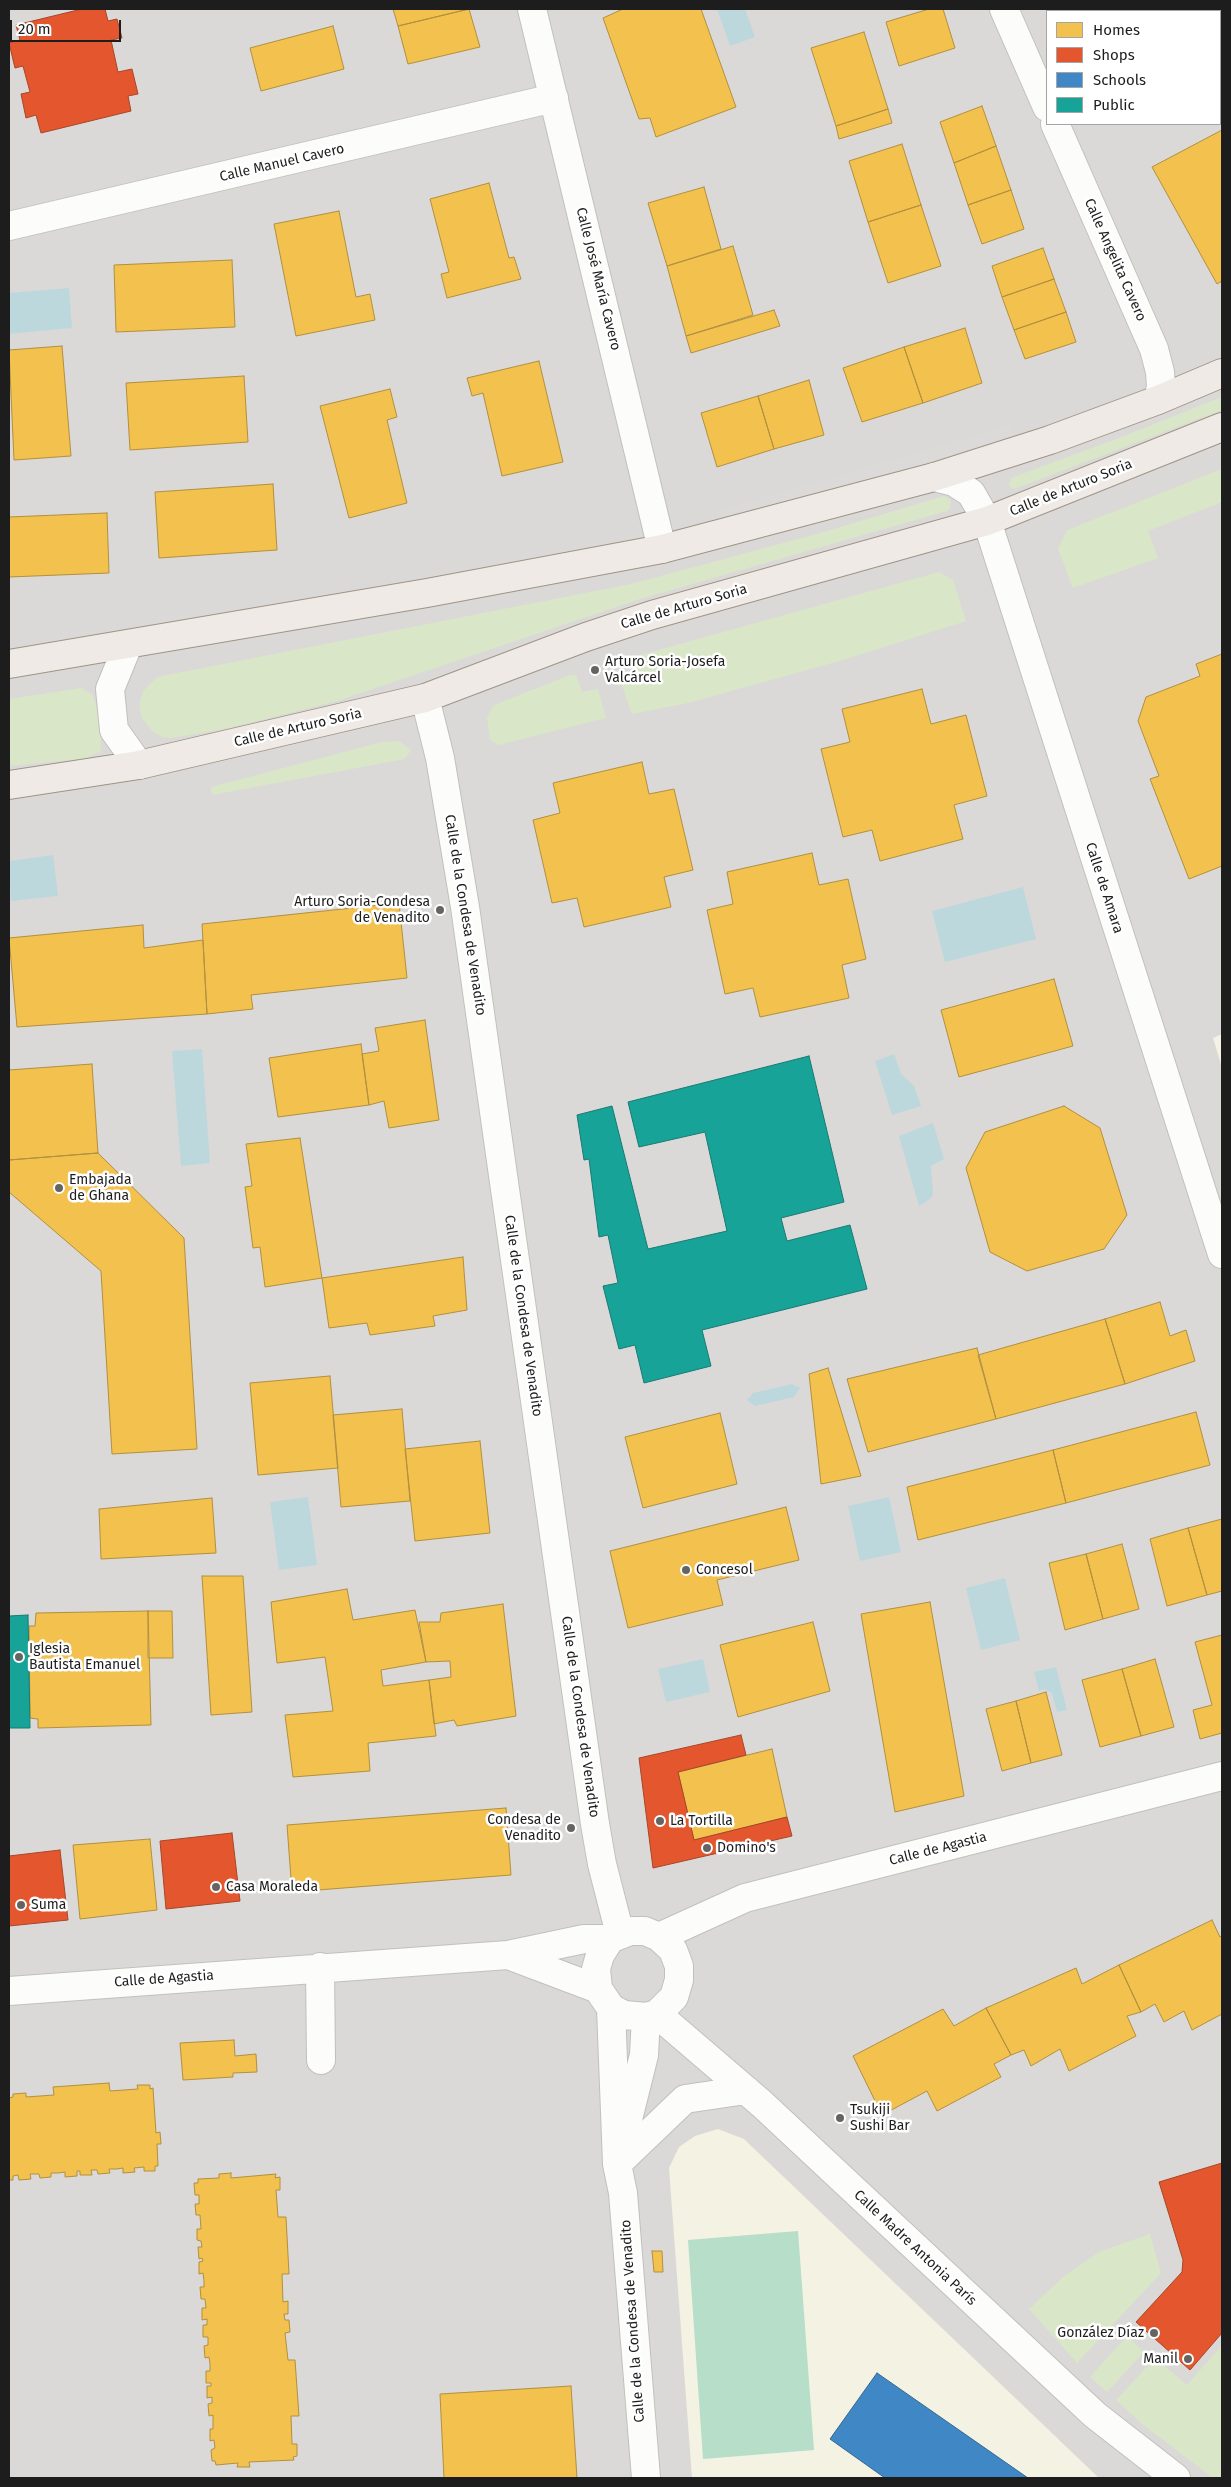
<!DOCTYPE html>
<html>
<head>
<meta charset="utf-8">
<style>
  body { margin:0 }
  #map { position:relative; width:1231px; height:2487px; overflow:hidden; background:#ebe9e6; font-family:"Fira Sans",sans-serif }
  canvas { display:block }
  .frame { position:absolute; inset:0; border:10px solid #1d1d1d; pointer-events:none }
  .legend { position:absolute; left:1046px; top:10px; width:175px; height:115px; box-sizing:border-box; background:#fff; border:1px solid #a5a5a5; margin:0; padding:6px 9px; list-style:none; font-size:15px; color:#1d1d1d }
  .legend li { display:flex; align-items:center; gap:10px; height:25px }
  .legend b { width:25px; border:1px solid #a5a5a5 }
  .scale { position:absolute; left:10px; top:20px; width:111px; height:22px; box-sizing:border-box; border:2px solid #1d1d1d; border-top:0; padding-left:6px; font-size:15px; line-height:18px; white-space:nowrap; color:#1d1d1d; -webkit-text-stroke:4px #fff; paint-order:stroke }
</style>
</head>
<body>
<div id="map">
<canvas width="1231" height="2487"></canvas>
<div class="frame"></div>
<ul class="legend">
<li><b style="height:14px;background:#f2c14e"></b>Homes</li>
<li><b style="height:14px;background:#e4572e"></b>Shops</li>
<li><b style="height:14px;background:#3f88c5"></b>Schools</li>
<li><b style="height:14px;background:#17a398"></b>Public</li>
</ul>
<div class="scale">20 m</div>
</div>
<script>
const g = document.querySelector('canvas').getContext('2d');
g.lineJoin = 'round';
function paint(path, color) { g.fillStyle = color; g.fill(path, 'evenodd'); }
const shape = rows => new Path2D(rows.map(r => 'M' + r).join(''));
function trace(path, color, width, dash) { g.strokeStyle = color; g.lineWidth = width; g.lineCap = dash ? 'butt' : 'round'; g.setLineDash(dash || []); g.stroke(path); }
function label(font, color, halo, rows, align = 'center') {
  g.font = font + ' "Fira Sans",sans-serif'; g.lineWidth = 5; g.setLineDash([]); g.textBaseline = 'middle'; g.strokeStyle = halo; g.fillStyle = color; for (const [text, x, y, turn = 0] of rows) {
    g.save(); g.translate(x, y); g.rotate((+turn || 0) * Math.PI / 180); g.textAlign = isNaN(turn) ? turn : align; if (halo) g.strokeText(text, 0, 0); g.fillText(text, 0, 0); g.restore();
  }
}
paint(shape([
  [9,9,1222,9,1222,2478,9,2478],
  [1047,11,1220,11,1220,124,1047,124]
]), '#dad9d7');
paint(shape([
  [1222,1034,1222,1068,1213,1038],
  [718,2129,744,2139,1099,2478,692,2478,669,2168,679,2147,695,2136]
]), '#f4f2e2');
paint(shape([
  [1222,397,1222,410,1014,489,1009,486,1011,478,1124,436],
  [1222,469,1222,502,1148,531,1158,558,1073,588,1058,549,1067,530],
  [944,496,951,500,950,508,947,511,640,599,337,701,229,728,172,738,162,737,153,732,142,718,140,711,140,701,144,690,157,677,631,584,824,532],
  [939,572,953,580,966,621,843,660,688,703,632,714,621,683,638,676,633,657],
  [570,675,576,675,582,692,598,689,606,718,499,745,490,740,487,717,494,705],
  [81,688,92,694,97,707,101,744,100,752,83,759,9,766,9,699],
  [399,741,411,750,405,759,212,795,211,787,382,742],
  [1150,2234,1161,2273,1077,2363,1029,2309,1064,2276,1099,2252],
  [1127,2336,1144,2352,1107,2392,1090,2377],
  [1222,2345,1222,2478,1213,2478,1142,2424,1116,2400,1155,2358,1187,2385]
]), '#dae6c8');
paint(shape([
  [798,2231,814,2450,703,2459,688,2240]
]), '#b6dec9');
paint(shape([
  [1011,425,1015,435,876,479,721,522,717,511]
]), '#dbdad9');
paint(shape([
  [717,9,745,9,755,37,730,46],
  [69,288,72,328,9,334,9,293],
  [53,855,58,896,11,901,9,861],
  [1023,887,1036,939,945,962,932,911],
  [202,1049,210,1163,181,1166,172,1051],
  [894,1054,901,1074,914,1086,921,1106,892,1115,875,1061],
  [933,1123,944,1159,931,1166,933,1194,930,1199,919,1206,899,1136],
  [792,1384,800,1388,794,1397,755,1406,747,1400,753,1393],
  [308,1497,317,1565,279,1570,270,1502],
  [889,1497,901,1552,860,1561,848,1506],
  [1005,1578,1020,1640,981,1650,966,1588],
  [703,1659,710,1692,666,1702,658,1669],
  [1056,1667,1067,1710,1057,1712,1052,1693,1045,1689,1039,1691,1034,1672]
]), '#bdd8dc');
const homes = shape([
  [393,9,469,9,398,26,393,9],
  [469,9,480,47,408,64,398,26,469,9],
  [623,9,701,9,736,107,656,137,650,118,639,119,603,18,623,9],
  [929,9,943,9,955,48,899,66,886,22,929,9],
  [1083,9,1128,9,1123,11,1084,11,1083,9],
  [1220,18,1222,22,1222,77,1220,78,1220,18],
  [333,26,344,69,261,91,250,48,333,26],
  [864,32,888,109,836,126,811,48,864,32],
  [982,106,996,146,954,163,940,122,982,106],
  [888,109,892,123,839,139,836,126,888,109],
  [1222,130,1222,281,1217,284,1152,167,1222,130],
  [902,144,921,205,868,222,849,161,902,144],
  [996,146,1011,190,968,205,954,163,996,146],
  [489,183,509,258,514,257,521,279,447,298,441,274,449,272,430,199,489,183],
  [704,187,721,249,667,266,648,203,704,187],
  [1011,190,1024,229,982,244,968,205,1011,190],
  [921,205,941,266,888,283,868,222,921,205],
  [339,211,356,297,370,294,375,320,296,336,274,224,339,211],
  [733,246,753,315,686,336,667,266,733,246],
  [1043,248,1054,279,1002,297,992,266,1043,248],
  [232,260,235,327,116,332,114,265,232,260],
  [1054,279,1066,312,1014,330,1002,297,1054,279],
  [774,310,780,326,691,353,686,336,774,310],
  [1066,312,1076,342,1025,359,1014,330,1066,312],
  [965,328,982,383,923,403,904,347,965,328],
  [62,346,71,456,14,460,9,350,62,346],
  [904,347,923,403,862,422,843,368,904,347],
  [539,361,563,462,502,476,483,393,472,396,467,378,539,361],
  [244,376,248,442,130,450,126,383,244,376],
  [809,380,824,435,774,449,758,396,809,380],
  [390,389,397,417,387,420,407,503,349,518,320,406,390,389],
  [758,396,774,449,717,467,701,413,758,396],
  [273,484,277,550,159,558,155,492,273,484],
  [107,513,109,573,9,577,9,517,107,513],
  [1222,654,1222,866,1189,879,1150,779,1159,776,1138,721,1146,697,1200,676,1196,664,1222,654],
  [922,689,931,724,966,715,987,796,954,805,963,839,880,861,872,830,843,837,821,749,850,742,842,709,922,689],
  [642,762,649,794,674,789,693,870,664,877,671,907,584,927,577,898,552,903,533,820,560,813,553,783,642,762],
  [812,853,819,885,848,879,866,959,842,965,849,998,760,1017,753,988,725,994,707,910,733,904,727,872,812,853],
  [399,903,407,978,251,995,253,1009,207,1014,202,924,399,903],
  [143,925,144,948,203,940,207,1014,17,1027,9,938,143,925],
  [1054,979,1073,1046,959,1077,941,1010,1054,979],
  [425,1020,439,1120,389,1128,384,1101,369,1105,362,1054,379,1051,375,1028,425,1020],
  [361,1044,369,1105,278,1117,269,1058,361,1044],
  [92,1064,98,1153,9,1160,9,1070,92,1064],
  [1064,1106,1100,1128,1127,1215,1104,1249,1027,1271,990,1252,966,1168,985,1132,1064,1106],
  [300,1138,322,1278,265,1287,260,1247,253,1248,245,1187,252,1186,246,1144,300,1138],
  [98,1153,184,1238,197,1449,112,1454,101,1271,9,1192,9,1160,98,1153],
  [463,1257,467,1310,433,1316,435,1326,370,1335,367,1323,329,1328,322,1278,463,1257],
  [1160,1302,1170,1336,1186,1330,1195,1361,1125,1384,1105,1319,1160,1302],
  [1105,1319,1125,1384,996,1419,978,1355,1105,1319],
  [977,1348,996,1419,868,1452,847,1379,977,1348],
  [828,1368,861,1476,821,1484,809,1374,828,1368],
  [330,1376,338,1468,258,1475,250,1383,330,1376],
  [402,1409,410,1501,341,1507,333,1415,402,1409],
  [1196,1412,1210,1465,1066,1503,1053,1450,1196,1412],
  [720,1413,737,1484,643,1508,625,1437,720,1413],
  [480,1441,490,1533,415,1541,405,1449,480,1441],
  [1053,1450,1066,1503,918,1540,907,1487,1053,1450],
  [212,1498,216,1553,101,1559,99,1509,212,1498],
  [786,1507,799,1560,717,1580,723,1605,628,1628,610,1551,786,1507],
  [1222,1519,1222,1591,1207,1595,1188,1528,1222,1519],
  [1188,1528,1207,1595,1167,1606,1150,1539,1188,1528],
  [1122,1544,1139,1609,1103,1619,1086,1554,1122,1544],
  [1086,1554,1103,1619,1065,1630,1049,1563,1086,1554],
  [202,1576,243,1576,252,1712,211,1715,202,1576],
  [347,1589,353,1620,415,1610,426,1662,381,1670,383,1686,429,1680,436,1736,368,1743,370,1771,293,1777,285,1715,333,1711,325,1657,277,1663,271,1602,347,1589],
  [930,1602,964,1796,895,1812,861,1614,930,1602],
  [503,1604,516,1716,457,1726,454,1720,434,1724,429,1680,451,1677,450,1661,426,1662,419,1622,440,1622,441,1613,503,1604],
  [148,1611,172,1611,173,1658,148,1658,148,1611],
  [148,1611,151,1725,38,1728,38,1719,30,1718,29,1626,35,1626,36,1613,148,1611],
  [813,1622,830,1691,738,1717,720,1645,813,1622],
  [1222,1635,1222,1733,1200,1739,1193,1710,1212,1705,1195,1642,1222,1635],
  [1155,1659,1174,1727,1141,1736,1122,1669,1155,1659],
  [1122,1669,1141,1736,1100,1747,1082,1680,1122,1669],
  [1046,1692,1062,1755,1031,1763,1016,1701,1046,1692],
  [1016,1701,1031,1763,1002,1771,986,1709,1016,1701],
  [772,1749,787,1817,694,1840,678,1772,772,1749],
  [506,1808,511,1875,292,1892,287,1825,506,1808],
  [150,1839,157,1910,80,1919,73,1845,150,1839],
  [1212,1920,1220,1937,1222,1936,1222,2014,1192,2030,1184,2011,1164,2022,1155,2004,1141,2012,1119,1965,1212,1920],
  [1119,1965,1141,2012,1127,2016,1136,2036,1069,2071,1060,2049,1031,2066,1024,2050,1011,2055,986,2008,1076,1968,1082,1984,1119,1965],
  [986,2008,1011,2055,994,2064,1001,2077,937,2111,927,2091,882,2115,853,2056,943,2009,954,2026,986,2008],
  [234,2040,235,2056,256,2054,257,2072,233,2073,233,2077,183,2080,180,2043,234,2040],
  [109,2083,110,2091,138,2089,137,2085,150,2085,150,2089,153,2088,156,2133,160,2132,161,2144,157,2144,158,2166,155,2166,155,2171,144,2171,144,2167,134,2168,135,2172,123,2173,123,2168,117,2169,109,2169,110,2173,98,2174,97,2170,91,2170,92,2175,80,2175,80,2171,77,2171,77,2176,65,2177,65,2172,58,2173,51,2173,51,2177,40,2178,39,2174,30,2174,31,2179,19,2180,18,2175,13,2176,13,2180,9,2180,9,2098,13,2097,13,2094,26,2093,26,2097,54,2095,53,2087,109,2083],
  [231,2173,231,2178,276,2174,275,2178,280,2177,280,2190,276,2190,278,2217,286,2217,289,2274,282,2274,283,2302,288,2301,288,2314,284,2314,285,2320,289,2320,290,2332,285,2333,288,2360,295,2360,299,2416,291,2416,292,2444,297,2444,297,2456,293,2457,294,2460,249,2462,250,2467,237,2467,238,2463,216,2465,215,2461,212,2461,211,2450,215,2448,214,2440,210,2441,210,2429,213,2429,213,2415,209,2416,208,2404,212,2403,212,2397,207,2398,207,2386,211,2386,211,2383,206,2383,206,2371,210,2371,210,2364,209,2357,205,2358,204,2346,208,2345,208,2337,203,2337,203,2325,207,2325,207,2319,202,2320,202,2308,206,2308,205,2299,201,2299,200,2287,204,2287,204,2281,203,2273,199,2274,199,2262,203,2261,202,2258,199,2259,198,2247,202,2247,201,2241,197,2240,197,2229,201,2229,200,2215,196,2215,195,2204,199,2204,199,2195,195,2195,194,2183,198,2183,198,2179,219,2178,219,2174,231,2173],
  [652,2251,662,2251,663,2272,654,2272,652,2251],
  [571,2386,577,2478,444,2478,440,2394,571,2386]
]);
paint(homes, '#f2c14e');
trace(homes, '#b2903f', 1);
const shops = shape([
  [82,9,105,9,108,21,117,19,122,38,111,40,118,72,132,69,138,94,128,96,131,111,41,133,36,115,26,118,21,94,30,92,23,66,15,68,9,43,20,40,16,25,82,9],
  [741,1735,746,1755,678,1772,694,1840,787,1817,792,1836,653,1868,639,1758,741,1735],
  [232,1833,240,1901,166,1909,160,1841,232,1833],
  [60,1850,68,1920,9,1926,9,1856,60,1850],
  [1222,2163,1222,2333,1190,2370,1136,2322,1182,2272,1183,2260,1159,2182,1222,2163]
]);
paint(shops, '#e4572e');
trace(shops, '#a84629', 1);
const schools = shape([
  [877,2373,1028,2478,885,2478,830,2439,877,2373]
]);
paint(schools, '#3f88c5');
trace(schools, '#356893', 1);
const public = shape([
  [809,1056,844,1202,781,1218,787,1241,850,1225,867,1289,702,1330,711,1366,644,1383,635,1345,619,1349,603,1286,618,1283,608,1235,599,1237,589,1159,584,1160,577,1115,612,1106,648,1249,727,1231,705,1132,639,1147,628,1102,809,1056],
  [28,1615,30,1728,9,1728,9,1616,28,1615]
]);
paint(public, '#17a398');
trace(public, '#197b73', 1);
const street = shape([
  [532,9,662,549],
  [1004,9,1047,107],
  [1055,124,1154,349,1160,372,1161,387,1158,400],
  [9,226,554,98],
  [934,477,954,482,971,493,987,521,1222,1254],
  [128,645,110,689,114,730,139,765],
  [425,698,440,758,465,907,595,1824,602,1864,620,1934],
  [630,1931,645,1931,659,1937,673,1950,679,1966,679,1980,674,1997,657,2014,646,2017,624,2015,611,2008,598,1989,596,1969,600,1955,610,1939,630,1931],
  [659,1937,745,1898,1222,1776],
  [508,1955,598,1989],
  [320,1967,321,2060],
  [9,1991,508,1955,584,1939,610,1939],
  [611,2008,617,2164,623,2193,646,2478],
  [657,2014,762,2104,1095,2415,1176,2478],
  [625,2131,644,2055,646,2017],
  [617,2164,685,2099,746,2090]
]);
const primary = shape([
  [9,664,427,593,662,549,934,477,1050,440,1158,400,1222,373],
  [9,785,139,765,425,698,586,637,652,615,987,521,1222,427]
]);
trace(street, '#c1c0be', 30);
trace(primary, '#9f9485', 30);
trace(street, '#fcfcfb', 28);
trace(primary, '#efeae5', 28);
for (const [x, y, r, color] of [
  [595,670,5,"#656463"],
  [440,910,5,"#656463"],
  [59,1188,5,"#656463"],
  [686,1570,5,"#656463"],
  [19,1657,5,"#656463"],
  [660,1821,5,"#656463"],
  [571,1828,5,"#656463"],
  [707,1848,5,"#656463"],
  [216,1887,5,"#656463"],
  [21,1905,5,"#656463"],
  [840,2118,5,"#656463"],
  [1154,2333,5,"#656463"],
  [1188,2359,5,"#656463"]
]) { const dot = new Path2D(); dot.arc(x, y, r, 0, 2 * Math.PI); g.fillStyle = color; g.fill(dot); trace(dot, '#fff', 2); }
label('14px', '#1d1d1d', '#fff', [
  ["Calle Manuel Cavero",282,163,-13],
  ["Calle Angelita Cavero",1115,260,66],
  ["Calle José María Cavero",598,279,76],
  ["Calle de Arturo Soria",1071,488,-22],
  ["Calle de Arturo Soria",684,607,-16],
  ["Calle de Arturo Soria",298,728,-13],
  ["Calle de Amara",1104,888,72],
  ["Calle de la Condesa de Venadito",465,915,81],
  ["Calle de la Condesa de Venadito",523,1316,82],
  ["Calle de la Condesa de Venadito",580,1717,82],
  ["Calle de Agastia",938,1849,-14],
  ["Calle de Agastia",164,1979,-4],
  ["Calle Madre Antonia París",915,2248,43],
  ["Calle de la Condesa de Venadito",633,2321,-94]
]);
label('14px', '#1d1d1d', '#fff', [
  ["Arturo Soria-Josefa",605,662],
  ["Valcárcel",605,678],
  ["Arturo Soria-Condesa",430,902,"right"],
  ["de Venadito",430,918,"right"],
  ["Embajada",69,1180],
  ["de Ghana",69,1196],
  ["Concesol",696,1570],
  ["Iglesia",29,1649],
  ["Bautista Emanuel",29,1665],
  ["Condesa de",561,1820,"right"],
  ["Venadito",561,1836,"right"],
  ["La Tortilla",670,1821],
  ["Domino's",717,1848],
  ["Casa Moraleda",226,1887],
  ["Suma",31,1905],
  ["Tsukiji",850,2110],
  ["Sushi Bar",850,2126],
  ["González Díaz",1144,2333,"right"],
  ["Manil",1178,2359,"right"]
], 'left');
</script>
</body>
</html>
